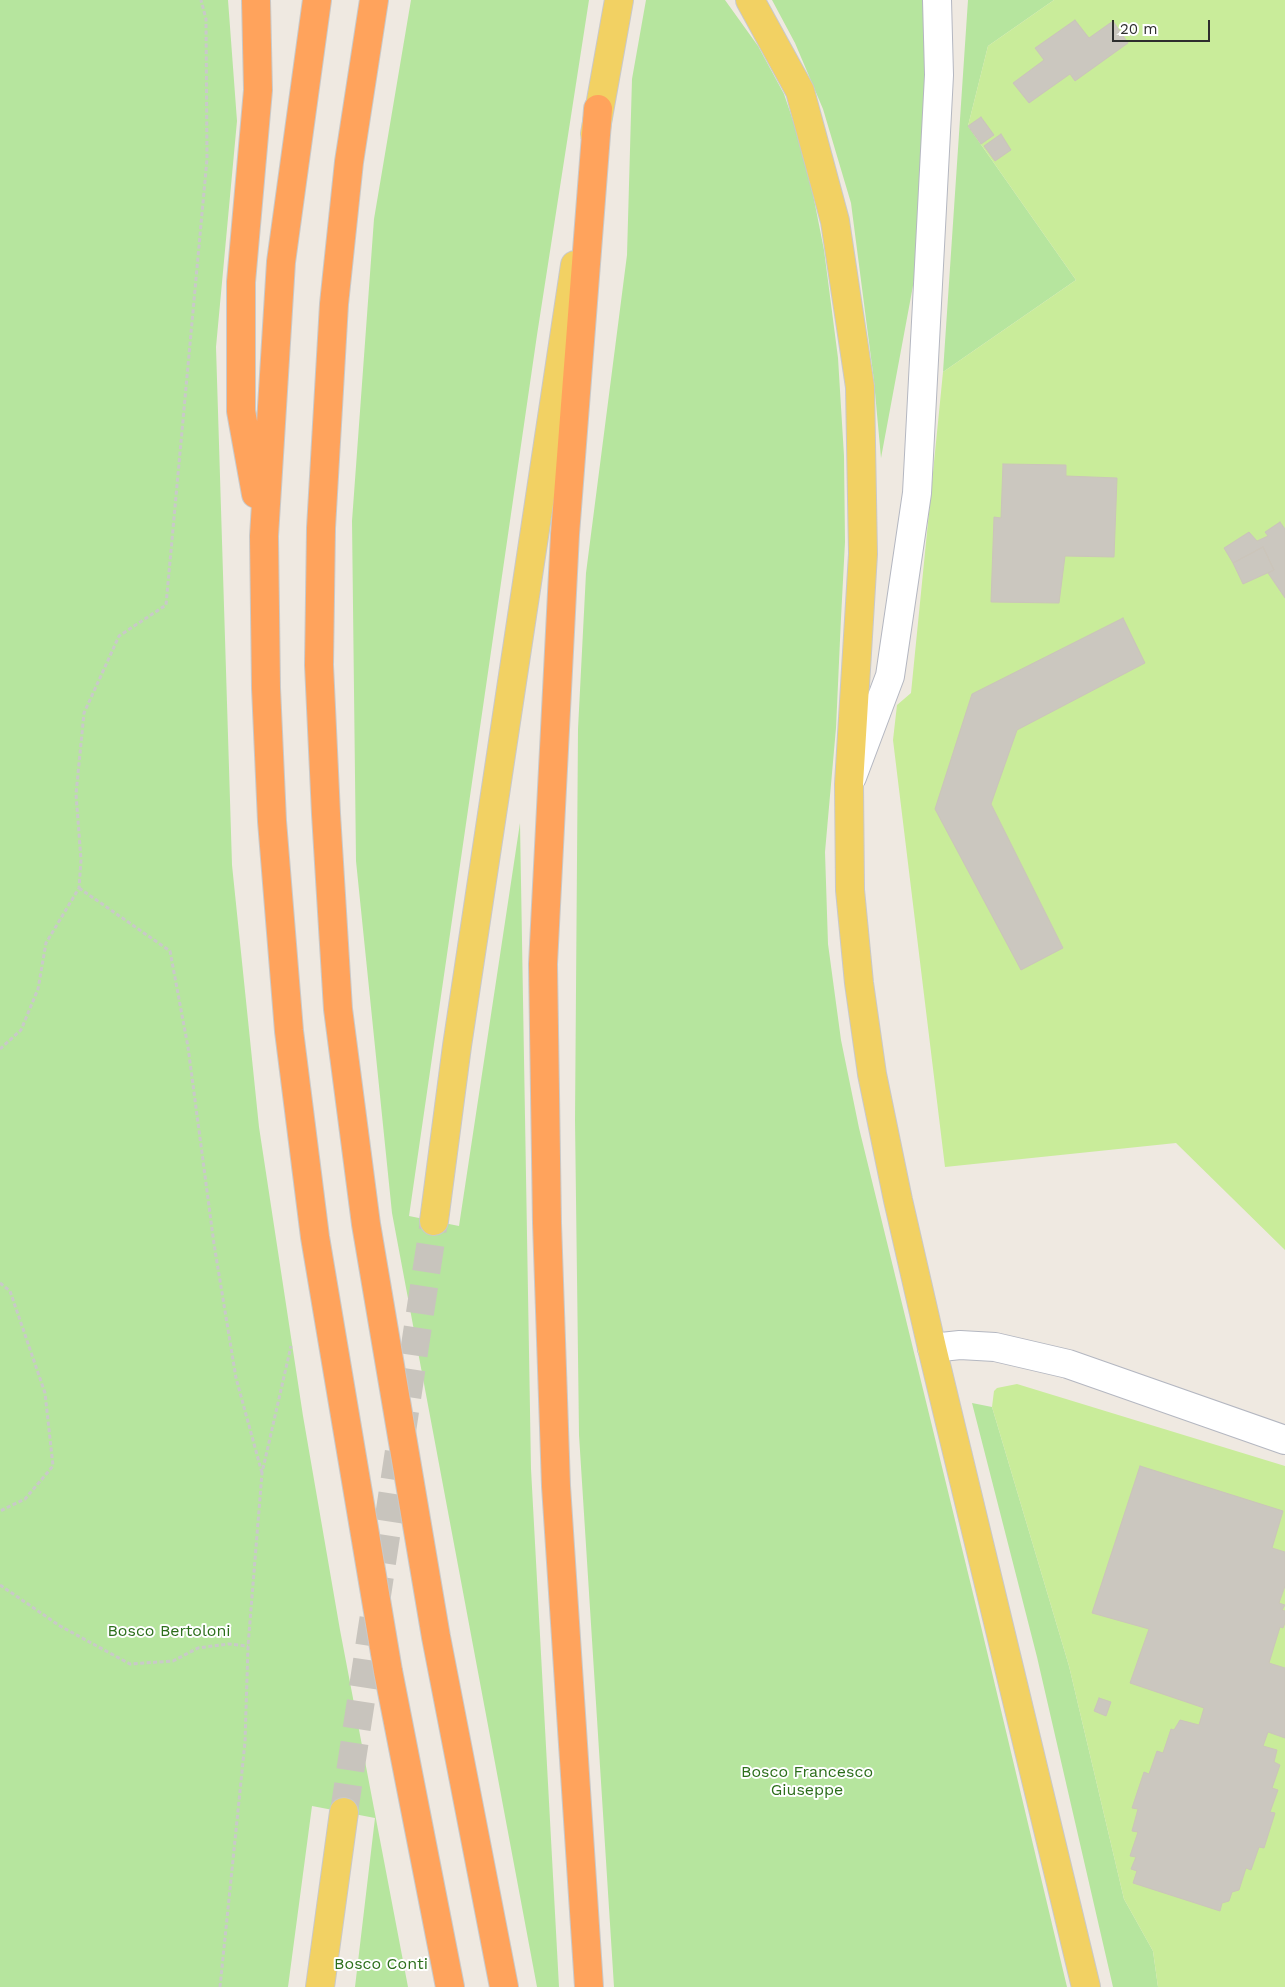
<!DOCTYPE html>
<html>
<head>
<meta charset="utf-8">
<style>
  body { margin:0 }
  #map { position:relative; width:1285px; height:1987px; overflow:hidden; background:#efe9e1; font-family:"Work Sans",sans-serif }
  canvas { display:block }
  .scale { position:absolute; left:1112px; top:20px; width:98px; height:22px; box-sizing:border-box; border:2px solid #2e2e2e; border-top:0; padding-left:6px; font-size:15px; line-height:18px; white-space:nowrap; color:#2e2e2e; -webkit-text-stroke:4px #fff; paint-order:stroke }
</style>
</head>
<body>
<div id="map">
<canvas width="1285" height="1987"></canvas>
<div class="scale">20 m</div>
</div>
<script>
const g = document.querySelector('canvas').getContext('2d');
g.lineJoin = 'round';
function paint(path, color) { g.fillStyle = color; g.fill(path, 'evenodd'); }
const shape = rows => new Path2D(rows.map(r => 'M' + r).join(''));
function trace(path, color, width, dash) { g.strokeStyle = color; g.lineWidth = width; g.lineCap = dash ? 'butt' : 'round'; g.setLineDash(dash || []); g.stroke(path); }
function label(font, color, halo, rows, align = 'center') {
  g.font = font + ' "Work Sans",sans-serif'; g.lineWidth = 4; g.setLineDash([]); g.textBaseline = 'middle'; g.strokeStyle = halo; g.fillStyle = color; for (const [text, x, y, turn = 0] of rows) {
    g.save(); g.translate(x, y); g.rotate((+turn || 0) * Math.PI / 180); g.textAlign = isNaN(turn) ? turn : align; if (halo) g.strokeText(text, 0, 0); g.fillText(text, 0, 0); g.restore();
  }
}
paint(shape([
  [0,0,228,0,237,121,216,347,232,865,259,1127,303,1416,340,1630,408,1987,355,1987,375,1818,312,1806,288,1987,0,1987],
  [411,0,589,0,537,335,409,1216,459,1226,520,823,531,1469,559,1987,537,1987,392,1213,356,861,352,521,374,219],
  [646,0,725,0,758,46,784,94,806,159,824,250,838,358,844,456,845,542,841,618,836,728,825,852,828,944,841,1040,859,1128,979,1618,1067,1987,614,1987,579,1435,575,1120,578,729,586,573,627,255,632,79],
  [772,0,926,0,928,74,920,248,881,458,874,381,851,203,823,109,795,43],
  [968,0,1054,0,988,46,968,126,1076,280,943,372],
  [972,1403,992,1407,1069,1666,1124,1899,1153,1951,1158,1987,1113,1987,1037,1657]
]), '#b6e59e');
paint(shape([
  [1054,0,1285,0,1285,1250,1176,1143,945,1167,893,740,897,705,911,693,943,372,1076,280,968,126,988,46],
  [1017,1384,1285,1466,1285,1987,1158,1987,1153,1951,1124,1899,1069,1666,992,1407,994,1391,997,1388]
]), '#c9ec9a');
const building = shape([
  [1075,20,1089,38,1113,21,1128,43,1075,81,1070,74,1029,103,1013,83,1044,60,1035,48,1075,20],
  [981,117,994,135,981,144,968,126,981,117],
  [1001,134,1011,150,995,161,984,146,1001,134],
  [1003,464,1066,465,1066,476,1117,478,1114,557,1065,556,1059,603,991,602,994,517,1001,518,1003,464],
  [1280,522,1285,529,1285,598,1268,573,1274,570,1263,547,1233,563,1224,548,1249,532,1257,541,1268,536,1265,532,1280,522],
  [1263,547,1274,570,1243,584,1233,563,1263,547],
  [1123,618,1145,663,1017,730,991,804,1063,948,1021,970,935,809,972,694,1123,618],
  [1140,1466,1283,1511,1272,1548,1285,1552,1285,1586,1279,1603,1285,1605,1282,1610,1285,1611,1285,1623,1283,1628,1280,1627,1269,1663,1285,1668,1285,1738,1268,1732,1263,1746,1277,1750,1274,1762,1280,1765,1272,1788,1278,1790,1270,1812,1275,1813,1264,1848,1259,1847,1251,1870,1246,1868,1239,1890,1232,1892,1229,1901,1222,1903,1220,1911,1133,1883,1137,1871,1131,1869,1136,1857,1130,1856,1138,1832,1132,1831,1138,1809,1132,1808,1144,1772,1149,1774,1157,1751,1163,1753,1171,1729,1174,1730,1180,1720,1199,1725,1204,1708,1130,1683,1149,1629,1092,1613,1140,1466],
  [1099,1698,1111,1702,1106,1716,1094,1711,1099,1698]
]);
paint(building, '#cbc7bf');
trace(building, '#cbc5ba', 1);
trace(shape([
  [344,1812,434,1221]
]), '#c8c4bd', 28, [28, 14]);
const minor = shape([
  [852,777,890,676,917,493,939,75,937,0],
  [932,1348,960,1345,995,1347,1068,1364,1285,1440]
]);
const major = shape([
  [750,0,800,91,835,221,860,387,863,554,849,784,850,890,859,983,872,1074,898,1200,932,1348,1086,1987],
  [595,134,619,0],
  [434,1221,457,1046,575,265],
  [320,1987,344,1812]
]);
const highway = shape([
  [317,0,281,262,264,536,266,688,272,821,289,1031,315,1237,388,1671,450,1987],
  [374,0,349,162,334,304,321,528,319,665,326,814,338,1009,366,1224,436,1637,504,1987],
  [256,494,241,411,241,282,258,90,256,0],
  [589,1987,556,1486,547,1223,543,964,565,534,598,109]
]);
trace(minor, '#b4b7c1', 30);
trace(major, '#c9c9c9', 30);
trace(highway, '#c9c9c9', 30);
trace(shape([
  [79,888,170,951,188,1047,214,1244,236,1378,262,1473],
  [0,1049,21,1030,38,989,46,943,79,888,81,860,76,794,84,713,119,636,166,605,207,159,206,19,201,0],
  [0,1283,10,1291,45,1393,53,1466,25,1499,0,1511],
  [0,1585,60,1626,130,1664,173,1661,198,1648,228,1644,248,1646],
  [220,1987,245,1742,248,1646,262,1473,291,1346]
]), '#c9c9c9', 3, [4, 2.5]);
trace(minor, '#fff', 28);
trace(major, '#f2d163', 28);
trace(highway, '#ffa35c', 28);
label('16px', '#2c6e1b', '#fff', [
  ["Bosco Bertoloni",169,1631],
  ["Bosco Francesco",807,1772],
  ["Giuseppe",807,1790],
  ["Bosco Conti",381,1964]
]);
</script>
</body>
</html>
